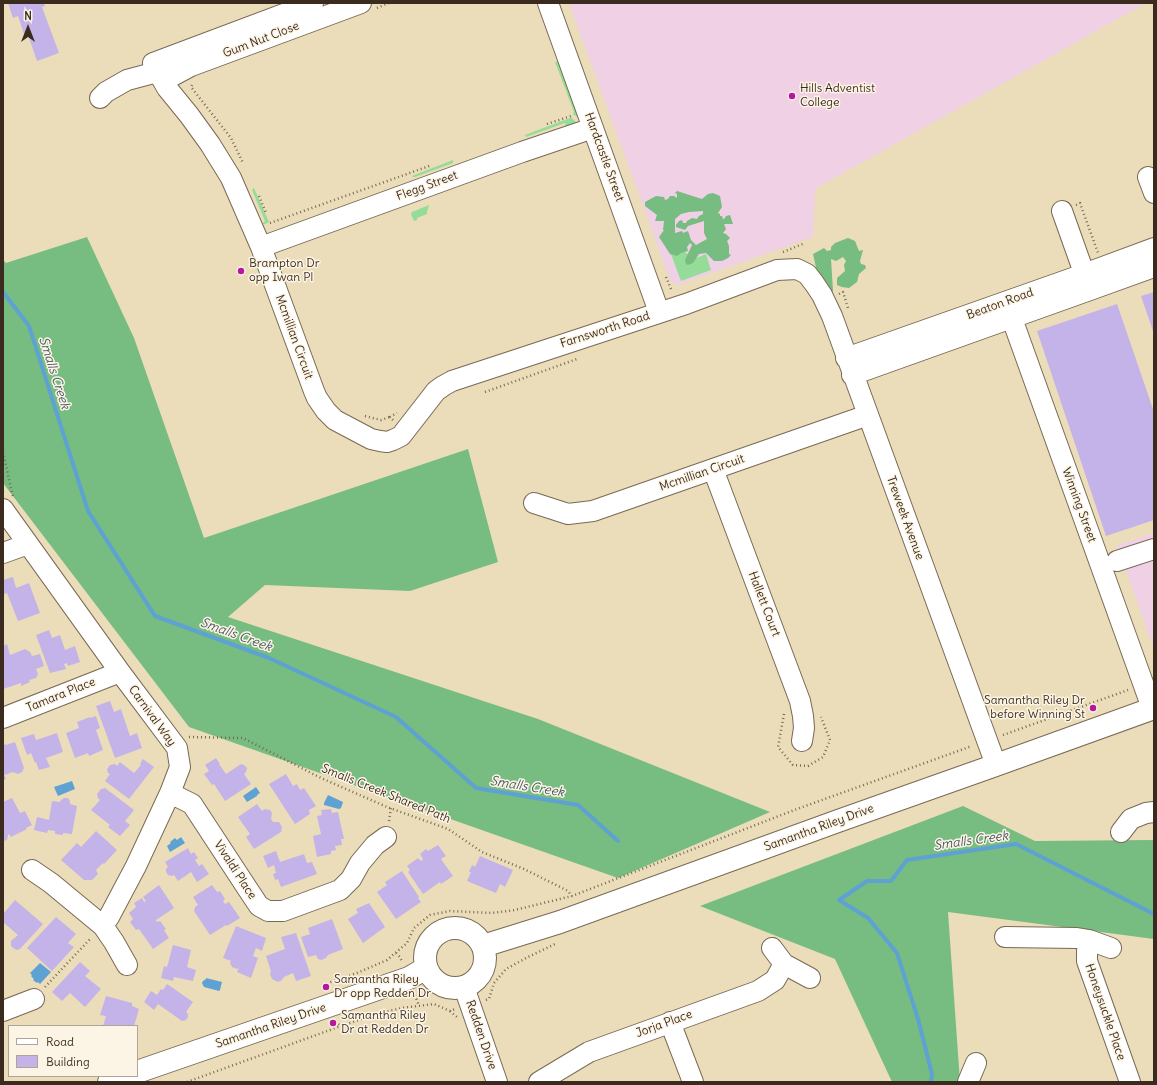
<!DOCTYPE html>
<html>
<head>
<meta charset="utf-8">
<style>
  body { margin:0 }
  #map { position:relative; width:1157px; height:1085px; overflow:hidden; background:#ebddb9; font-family:Delius,sans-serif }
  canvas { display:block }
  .frame { position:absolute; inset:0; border:4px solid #3b2a1e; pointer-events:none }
  .legend { position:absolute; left:8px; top:1025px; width:130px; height:52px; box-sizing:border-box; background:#fcf5e5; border:1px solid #afa495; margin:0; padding:5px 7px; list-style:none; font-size:12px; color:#3b2a1e }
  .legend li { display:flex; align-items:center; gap:8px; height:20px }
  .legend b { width:20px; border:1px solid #afa495 }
  .north { position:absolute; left:8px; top:8px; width:40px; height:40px; -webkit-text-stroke:3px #fcf5e5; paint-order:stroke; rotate:0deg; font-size:11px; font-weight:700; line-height:16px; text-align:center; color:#3b2a1e }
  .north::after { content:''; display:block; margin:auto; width:14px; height:18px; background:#3b2a1e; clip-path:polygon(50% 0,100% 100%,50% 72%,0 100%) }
</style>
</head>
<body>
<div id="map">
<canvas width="1157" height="1085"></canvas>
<div class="frame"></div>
<ul class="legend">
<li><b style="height:5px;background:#fff"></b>Road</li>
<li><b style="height:11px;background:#c3b3e8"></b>Building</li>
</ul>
<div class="north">N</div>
</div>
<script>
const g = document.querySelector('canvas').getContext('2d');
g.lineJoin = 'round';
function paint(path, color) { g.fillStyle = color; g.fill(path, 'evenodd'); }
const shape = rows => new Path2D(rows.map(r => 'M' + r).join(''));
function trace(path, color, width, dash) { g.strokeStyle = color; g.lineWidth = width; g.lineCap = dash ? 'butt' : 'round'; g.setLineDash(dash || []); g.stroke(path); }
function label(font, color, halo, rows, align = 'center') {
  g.font = font + ' Delius,sans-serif'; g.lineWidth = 3; g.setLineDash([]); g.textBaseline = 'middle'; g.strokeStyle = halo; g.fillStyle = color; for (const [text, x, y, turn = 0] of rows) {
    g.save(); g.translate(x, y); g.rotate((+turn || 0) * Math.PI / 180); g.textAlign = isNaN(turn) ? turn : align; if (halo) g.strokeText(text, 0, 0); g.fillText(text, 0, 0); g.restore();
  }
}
paint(shape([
  [569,3,1146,3,815,189,813,237,678,285,671,282],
  [1154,533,1154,649,1117,545]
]), '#efd0e5');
paint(shape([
  [558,61,574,103,579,118,573,114,574,112,555,62],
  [571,117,576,122,573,125,566,127,565,123,526,137,525,135,570,118],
  [453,160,453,163,415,177,413,177,412,176],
  [254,188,269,222,265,224,262,224,265,221,252,190],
  [429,205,427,212,427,214,417,218,417,220,414,221,411,214,412,212],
  [682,250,694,259,706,254,711,270,681,281,671,254]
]), '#94dc97');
paint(shape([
  [677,191,702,199,708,194,713,193,720,196,722,207,718,213,720,214,720,216,722,216,723,219,724,219,726,216,730,215,733,224,724,224,726,229,723,233,726,234,730,238,727,241,729,246,729,254,731,255,728,258,722,261,714,261,706,253,699,254,693,263,688,265,686,264,685,260,692,245,690,243,687,247,688,251,681,253,677,256,670,254,659,237,664,230,663,230,664,221,655,221,657,215,645,206,645,202,656,196,664,197,665,200,668,199,670,196,674,196,677,198,677,194,675,193],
  [703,211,703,214,699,216,697,219,692,218,687,221,686,223,683,223,682,220,679,221,676,225,676,227,685,230,688,226,704,221,704,233,707,239,696,245,691,240,688,231,683,233,682,231,675,233,675,219,681,214,689,212],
  [87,237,134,338,204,538,468,449,498,562,410,591,265,585,228,617,538,719,770,812,618,878,189,727,3,483,3,260,6,263],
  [848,238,855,241,859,251,863,250,860,261,861,264,865,265,866,268,859,274,857,282,849,288,842,287,837,285,837,278,845,271,844,265,846,261,843,257,836,261,831,259,833,291,830,294,821,290,813,254,824,248,827,251,831,250,831,247,835,243],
  [963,806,1035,841,1154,840,1154,939,948,912,960,1082,892,1082,835,959,700,906]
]), '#77bc80');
paint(shape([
  [72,781,75,789,58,796,54,787],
  [256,787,260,793,257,795,257,796,247,802,243,796],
  [328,795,343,802,341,808,339,809,335,808,324,805,324,803],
  [181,837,185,843,170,852,167,846,171,843,170,842,175,838,177,840],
  [40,963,51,972,40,984,38,982,37,983,33,980,34,979,31,976,32,975,30,973],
  [206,978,222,982,220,990,219,991,204,987,202,983,203,981,206,979]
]), '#5da2d2');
trace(shape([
  [3,292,29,326,88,511,155,616,269,658,396,717,476,788,578,805,618,841],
  [931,1082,932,1074,918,1019,897,953,868,918,839,900,867,881,891,881,907,860,1016,844,1154,914]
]), '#5da2d2', 4);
paint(shape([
  [8,3,44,3,45,6,42,7,59,53,37,61,27,32,24,34,18,16,13,18],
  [1154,292,1154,334,1141,296],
  [1117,304,1154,412,1154,520,1106,536,1037,331],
  [13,577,16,588,29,583,40,613,18,621,7,593,4,594,3,592,3,580],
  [49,630,52,638,60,635,65,650,75,646,80,662,68,666,67,663,64,664,66,669,50,673,36,635],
  [7,644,10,655,25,649,30,652,32,656,40,654,44,666,36,669,38,674,36,678,29,680,30,682,21,686,21,683,3,689,3,646],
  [110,701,114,712,121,709,130,736,137,733,142,748,115,758,96,706],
  [96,716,100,728,96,730,103,750,89,756,88,753,75,758,66,733,79,728,77,722,90,717,90,718],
  [57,733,63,752,46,758,50,767,39,770,36,762,35,763,31,753,27,755,21,738,34,734,36,740],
  [15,742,24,768,22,772,18,774,13,772,4,775,6,779,3,780,3,745,5,744,6,745],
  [216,758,220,764,219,764,226,774,241,764,244,765,247,768,246,772,244,774,251,784,225,801,214,784,212,785,204,774,209,771,205,765],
  [143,759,154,767,129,799,105,781,110,774,108,773,107,769,110,765,115,764,117,766,120,762,134,773,141,765,140,764],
  [286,774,293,786,297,784,300,790,304,788,316,806,309,810,310,814,295,824,269,784],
  [105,788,134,810,125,821,130,825,120,836,108,827,110,825,91,810,100,800,98,798,97,794,101,789],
  [12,798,20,813,25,811,32,825,26,828,27,829,11,837,9,834,8,835,7,840,3,841,3,802],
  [64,798,68,798,70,801,70,804,77,806,72,834,63,833,63,835,55,834,55,831,48,830,47,833,34,830,37,817,49,820,52,801,60,802,61,800],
  [257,804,262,811,265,809,270,810,272,813,271,819,273,822,279,822,282,827,281,832,254,849,246,837,250,834,238,817],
  [331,809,332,813,338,812,344,839,341,839,342,845,335,846,336,850,331,851,331,854,317,857,313,836,321,834,317,816,322,815,321,810],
  [96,831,117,850,104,864,103,863,96,870,98,874,92,880,84,880,61,860,77,843,81,847],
  [438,845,446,856,441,859,453,876,441,884,440,882,423,894,408,872,410,870,407,866,418,858,421,861,423,859,420,854,426,849,428,851],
  [188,848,191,854,194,852,198,858,195,860,199,866,202,864,209,874,197,882,191,872,178,881,174,875,172,876,168,875,166,872,166,869,168,867,165,862],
  [276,851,280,862,304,854,307,863,312,862,317,874,281,887,278,879,275,880,273,874,276,873,274,865,268,868,263,856],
  [480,856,513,870,505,887,500,884,496,893,467,881,471,872,469,872,472,865,475,867],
  [402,871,419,897,418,898,421,902,396,919,377,892,387,885,385,882],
  [159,885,174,908,156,920,157,922,160,921,166,929,164,930,169,938,153,949,139,929,136,930,130,922,133,919,129,913,136,907,134,903,142,898,144,902,146,901,143,897],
  [212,885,217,892,220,891,225,899,223,901,225,904,229,902,240,918,227,926,226,925,210,935,194,911,195,907,198,905,193,897],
  [15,900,43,924,20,949,16,950,11,946,11,941,18,935,3,922,3,914],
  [369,903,385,927,363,943,348,919,358,913,356,909],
  [56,917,76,934,68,943,74,947,52,971,27,948],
  [332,919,343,949,328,955,326,958,321,960,318,959,316,955,308,957,301,937,310,934,308,928],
  [236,926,266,938,262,951,256,948,253,956,258,958,251,978,237,972,239,968,237,969,232,967,230,963,231,961,223,958],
  [296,933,311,976,296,981,293,973,284,977,282,980,278,982,272,979,270,974,271,971,266,956,285,949,281,937],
  [173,945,191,950,187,967,196,970,193,981,174,977,173,981,161,978,164,966,167,967],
  [80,962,90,971,85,976,101,989,85,1007,70,993,62,1001,52,992],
  [167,984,193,1002,186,1012,188,1014,188,1017,186,1020,182,1021,158,1004,154,1010,144,1002,151,991,157,995,161,989,163,990],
  [106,996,132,1003,132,1006,139,1009,134,1026,103,1026,106,1016,100,1015]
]), '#c3b3e8');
const minor = shape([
  [313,3,153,63,167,88,189,115,210,144,231,178,261,247,314,391,317,398,326,411,335,420,371,439,380,441,387,442,393,440,401,436,436,391,443,386,452,381,686,304,777,270,797,269,807,274,814,283,822,295,832,316,996,765],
  [548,3,659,312],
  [163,81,191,66,361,3],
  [100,98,106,92,127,80,157,72],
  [1148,177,1154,193],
  [1062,211,1089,287],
  [261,247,522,152,593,128],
  [1006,302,1152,708],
  [846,358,1084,274,1154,248],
  [852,375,1090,290,1154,267],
  [713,469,800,701,803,716,804,728,802,741],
  [534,503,568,514,593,511,868,415],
  [3,509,120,672,177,748,180,767,170,793,136,866,109,917,103,926],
  [3,553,28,544],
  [1117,561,1154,549],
  [3,718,120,672],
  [170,793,192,804,249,891,259,906,268,911,283,911,340,890,351,879,360,863,375,845,386,837],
  [1121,832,1131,819,1146,813,1154,812],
  [32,870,51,883,103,926,114,942,127,965],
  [1005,937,1077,938,1089,940,1111,948],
  [1089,940,1087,951,1087,961,1130,1082],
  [772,948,784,964,810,978],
  [464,987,497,1082],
  [3,1011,34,999],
  [670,1022,693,1082],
  [539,1082,589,1052,758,991,775,980,784,964],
  [968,1082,976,1063]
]);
const major = shape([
  '425 958a30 30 0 1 1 60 0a30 30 0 1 1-60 0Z',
  [483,946,560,922,838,821,996,765,1154,708],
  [137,1072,409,978,426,968],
  [109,1082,127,1076]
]);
trace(minor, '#796954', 22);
trace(major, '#796954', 24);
trace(shape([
  [377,8,389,3],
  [192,85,191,87,231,138,243,163],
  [547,124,571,116],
  [259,196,266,213],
  [1076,205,1080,203,1098,253],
  [270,223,432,165],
  [783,252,805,243],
  [666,277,671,289],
  [839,294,843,292,848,308],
  [485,392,577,359],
  [365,416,381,420,390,417],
  [393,420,390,417,397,413],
  [3,452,12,493,13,496],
  [784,714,778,747,793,765,808,766,823,757,830,740,821,717],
  [1003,735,1128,690],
  [189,737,243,738,321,778,387,807,448,829,482,852,524,869,568,891,572,896],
  [389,821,391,808],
  [396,953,400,957,402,962],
  [45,987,91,938],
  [323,990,325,984,357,973,387,960,407,943,414,928,430,915,450,911,492,913,515,910,572,896,797,809,972,746],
  [415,995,419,1006],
  [486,1000,489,999,494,983,506,969,528,957,555,944,555,942],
  [450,1011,457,1017],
  [335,1022,341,1026,373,1015,402,1008,434,1004,450,1011,455,1009],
  [187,1082,341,1026]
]), '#796954', 2.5, [1, 3]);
trace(minor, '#fff', 20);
trace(major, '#fff', 22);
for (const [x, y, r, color] of [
  [792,96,4,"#b5179e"],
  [241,271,4,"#b5179e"],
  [1093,708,4,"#b5179e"],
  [326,987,4,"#b5179e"],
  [333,1023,4,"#b5179e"]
]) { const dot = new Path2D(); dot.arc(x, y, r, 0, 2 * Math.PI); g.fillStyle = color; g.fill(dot); trace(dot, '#fcf5e5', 1.5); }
label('12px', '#3b2a1e', '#fcf5e5', [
  ["Gum Nut Close",261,40,-21],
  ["Hardcastle Street",604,157,70],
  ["Flegg Street",427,186,-20],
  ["Beaton Road",1000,304,-20],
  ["Farnsworth Road",605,330,-18],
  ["Mcmillian Circuit",294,337,70],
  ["Mcmillian Circuit",702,473,-19],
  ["Winning Street",1079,505,70],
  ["Treweek Avenue",905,518,70],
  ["Hallett Court",764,604,69],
  ["Tamara Place",61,695,-22],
  ["Carnival Way",152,716,54],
  ["Smalls Creek Shared Path",386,794,22],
  ["Samantha Riley Drive",819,828,-20],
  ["Vivaldi Place",235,870,57],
  ["Honeysuckle Place",1105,1012,71],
  ["Jorja Place",664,1024,-20],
  ["Samantha Riley Drive",271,1026,-19],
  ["Redden Drive",481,1035,71]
]);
label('12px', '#3b2a1e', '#fcf5e5', [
  ["Hills Adventist",800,89],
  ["College",800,103],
  ["Brampton Dr",249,264],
  ["opp Iwan Pl",249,278],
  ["Samantha Riley Dr",1085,701,"right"],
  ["before Winning St",1085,715,"right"],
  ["Samantha Riley",334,980],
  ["Dr opp Redden Dr",334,994],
  ["Samantha Riley",341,1016],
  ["Dr at Redden Dr",341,1030]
], 'left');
label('italic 13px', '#495a66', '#fcf5e5', [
  ["Smalls Creek",54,373,72],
  ["Smalls Creek",236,635,20],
  ["Smalls Creek",527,787,9],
  ["Smalls Creek",971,841,-8]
]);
</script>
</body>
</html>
